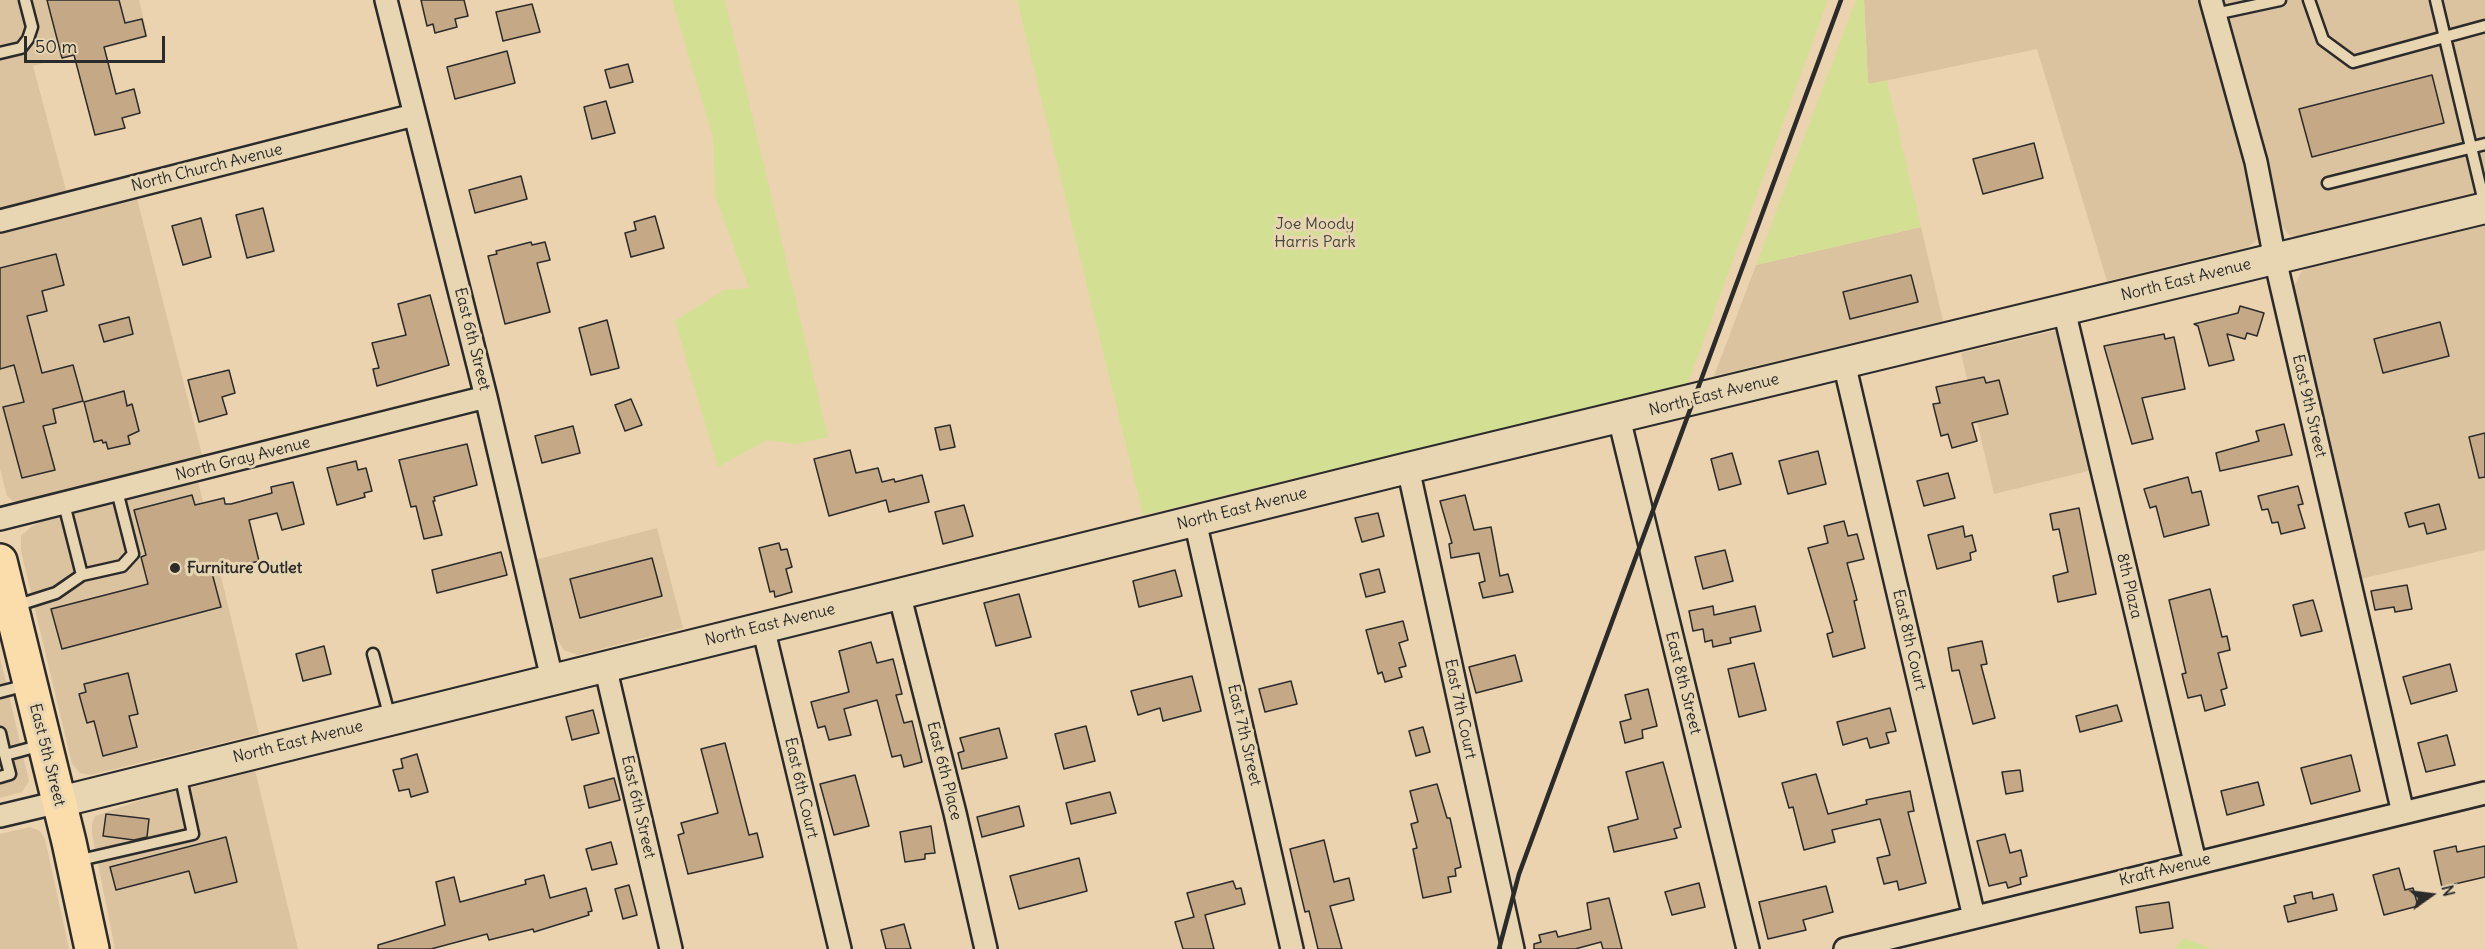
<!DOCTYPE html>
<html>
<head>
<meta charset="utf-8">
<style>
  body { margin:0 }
  #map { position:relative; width:2485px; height:949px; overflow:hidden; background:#ead3ae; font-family:Delius,sans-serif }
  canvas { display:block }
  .north { position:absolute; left:2401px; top:865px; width:60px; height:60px; -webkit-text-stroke:4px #e8d6b3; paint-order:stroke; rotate:76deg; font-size:16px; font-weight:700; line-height:24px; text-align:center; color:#2b2b2b }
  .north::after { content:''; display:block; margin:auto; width:21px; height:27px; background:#2b2b2b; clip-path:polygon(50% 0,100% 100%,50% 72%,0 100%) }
  .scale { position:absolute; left:24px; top:36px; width:141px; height:27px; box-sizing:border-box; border:3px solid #2b2b2b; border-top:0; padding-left:8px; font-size:18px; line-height:21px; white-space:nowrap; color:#2b2b2b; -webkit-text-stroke:4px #e8d6b3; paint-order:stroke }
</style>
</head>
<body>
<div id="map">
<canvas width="2485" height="949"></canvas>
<div class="north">N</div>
<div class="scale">50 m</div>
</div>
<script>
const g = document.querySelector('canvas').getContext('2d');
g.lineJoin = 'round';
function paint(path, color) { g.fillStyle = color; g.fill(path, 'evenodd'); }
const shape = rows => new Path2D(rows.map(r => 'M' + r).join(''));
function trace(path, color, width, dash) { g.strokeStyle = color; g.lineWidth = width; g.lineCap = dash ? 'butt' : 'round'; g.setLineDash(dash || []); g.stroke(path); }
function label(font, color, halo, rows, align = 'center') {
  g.font = font + ' Delius,sans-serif'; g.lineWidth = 6; g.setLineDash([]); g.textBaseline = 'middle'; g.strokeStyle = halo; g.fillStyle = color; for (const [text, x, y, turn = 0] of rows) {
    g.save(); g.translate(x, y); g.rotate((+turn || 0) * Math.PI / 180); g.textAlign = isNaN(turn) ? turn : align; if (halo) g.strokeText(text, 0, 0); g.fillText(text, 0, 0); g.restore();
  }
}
paint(shape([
  [0,0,139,0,148,37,33,66,67,194,0,212],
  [1864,0,2204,0,2262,228,2258,239,2248,247,2107,281,2037,49,1870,84,1868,82],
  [2221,0,2485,0,2485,193,2298,238,2289,235,2280,223],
  [136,195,203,459,26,502,13,501,7,496,0,469,0,230],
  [2485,223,2485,550,2356,580,2292,294,2293,288,2302,271,2313,264],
  [1921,227,1943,321,1714,376,1756,265],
  [2058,330,2092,470,1994,494,1961,353],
  [197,477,259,734,90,775,80,773,72,764,21,551,21,536,31,527,54,515],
  [657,528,683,628,578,655,564,650,555,636,535,560],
  [0,657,29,781,22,792,0,798],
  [255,770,298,949,115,949,92,834,92,824,95,816,153,796],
  [30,827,40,831,45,839,69,949,0,949,0,834]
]), '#dbc3a0');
paint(shape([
  [672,0,725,0,828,437,795,444,767,440,718,467,675,321,724,290,749,288,715,196,713,137],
  [1017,0,1828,0,1688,383,1143,515],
  [1856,0,1864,0,1868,82,1870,84,1887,80,1921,227,1756,265],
  [2184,938,2213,949,2174,949]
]), '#d3e093');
const building = shape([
  [47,0,119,0,125,23,142,19,146,36,104,47,116,94,134,89,140,113,122,118,125,128,95,135,74,55,62,58,47,0],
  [421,0,464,0,468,16,455,19,457,27,435,33,433,24,427,26,421,0],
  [532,4,540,32,503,41,496,12,532,4],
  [507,51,515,83,455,99,447,67,507,51],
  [628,64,633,82,610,88,605,70,628,64],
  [2432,75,2444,123,2312,157,2299,109,2432,75],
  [606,101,615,133,592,139,584,107,606,101],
  [2034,143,2043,178,1983,194,1973,159,2034,143],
  [521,176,527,199,475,213,469,190,521,176],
  [263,208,274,251,247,258,236,215,263,208],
  [655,216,664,248,631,257,625,233,636,230,634,222,655,216],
  [201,218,211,257,183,265,172,226,201,218],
  [531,242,532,245,545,242,550,260,537,263,550,312,505,324,488,256,497,254,496,251,531,242],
  [56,254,64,285,42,291,47,311,27,316,42,373,73,365,83,401,53,409,56,423,43,426,55,470,22,478,3,407,24,402,14,365,0,369,0,268,56,254],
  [1911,275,1918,302,1850,319,1843,292,1911,275],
  [430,295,449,365,377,386,373,369,379,368,372,343,406,335,398,304,430,295],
  [2240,306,2264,313,2257,336,2247,333,2245,339,2227,334,2234,360,2209,366,2198,326,2194,324,2238,313,2240,306],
  [129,317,133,334,104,342,99,325,129,317],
  [607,320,619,368,591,375,579,328,607,320],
  [2440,322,2449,356,2383,373,2374,339,2440,322],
  [2164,334,2165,339,2174,337,2185,389,2142,398,2153,439,2132,444,2104,346,2164,334],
  [229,370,235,393,222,397,227,414,199,422,188,380,229,370],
  [1984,377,1986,383,1999,380,2008,414,1972,423,1977,441,1952,448,1948,434,1941,436,1933,404,1940,403,1936,387,1984,377],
  [124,391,127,406,132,404,139,431,128,436,130,444,108,449,106,442,103,443,102,440,94,442,84,402,124,391],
  [631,399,642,425,625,431,615,405,631,399],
  [2284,424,2292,455,2220,471,2216,453,2259,441,2256,431,2284,424],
  [950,425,955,447,940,450,935,428,950,425],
  [573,426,580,453,542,463,535,436,573,426],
  [2485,433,2485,477,2479,478,2469,437,2485,433],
  [467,444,477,485,434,497,435,501,433,501,442,535,424,539,416,506,411,507,399,460,467,444],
  [850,450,856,473,878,468,882,482,894,479,895,482,922,475,929,502,889,512,886,500,829,516,814,459,850,450],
  [1818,451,1826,484,1788,494,1779,461,1818,451],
  [1732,453,1741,484,1719,490,1711,459,1732,453],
  [356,461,358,470,366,468,372,491,364,493,365,497,337,505,327,468,356,461],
  [1948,473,1955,498,1924,506,1917,481,1948,473],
  [2188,477,2192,493,2201,491,2209,525,2164,537,2156,506,2150,508,2144,489,2188,477],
  [293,482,304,524,282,530,277,513,249,520,259,561,212,573,221,607,62,649,51,609,148,584,141,557,146,555,134,510,192,495,195,505,224,498,225,504,231,504,272,493,271,487,293,482],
  [2298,486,2303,504,2298,505,2305,528,2281,534,2278,522,2272,523,2268,509,2262,510,2258,496,2298,486],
  [1465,495,1474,530,1491,527,1500,576,1508,574,1513,592,1483,598,1479,583,1485,581,1479,553,1451,558,1449,544,1452,543,1440,501,1465,495],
  [2439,504,2446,529,2427,534,2424,523,2409,527,2405,513,2439,504],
  [964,505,973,536,943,544,935,512,964,505],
  [2079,508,2096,594,2058,602,2053,576,2068,572,2059,529,2053,530,2050,514,2079,508],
  [1378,513,1384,536,1362,542,1355,518,1378,513],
  [1844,521,1848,536,1857,534,1864,559,1847,563,1857,600,1854,601,1865,648,1833,657,1827,634,1833,632,1808,548,1828,543,1824,526,1844,521],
  [1963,526,1965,537,1972,535,1976,551,1970,553,1971,560,1937,569,1928,535,1963,526],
  [779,543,781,550,787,549,792,567,786,569,792,592,775,597,774,591,770,592,759,548,779,543],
  [1725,550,1733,581,1703,589,1695,557,1725,550],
  [501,552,507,575,437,593,432,570,501,552],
  [652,558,662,596,580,618,570,579,652,558],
  [1379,569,1385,592,1366,597,1360,574,1379,569],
  [1175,570,1182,596,1139,607,1133,581,1175,570],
  [2407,585,2412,609,2395,612,2394,607,2375,610,2371,591,2407,585],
  [2210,589,2222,637,2227,636,2230,650,2218,653,2227,688,2221,690,2225,705,2205,711,2201,695,2188,698,2182,674,2186,673,2169,600,2210,589],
  [1019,594,1031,637,996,646,984,603,1019,594],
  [2313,600,2322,631,2301,636,2293,605,2313,600],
  [1713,606,1714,615,1755,606,1761,631,1730,638,1731,643,1713,647,1712,640,1705,642,1703,629,1693,631,1689,611,1713,606],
  [1403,621,1408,640,1399,643,1406,666,1399,668,1402,677,1385,682,1382,672,1378,674,1366,630,1403,621],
  [1982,641,1987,664,1981,665,1995,718,1973,724,1959,670,1952,671,1948,648,1982,641],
  [871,642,877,663,893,659,902,694,896,695,904,723,912,721,922,762,904,767,901,755,892,757,877,700,844,709,851,735,829,740,825,726,818,728,811,702,849,692,839,651,871,642],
  [324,646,331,674,303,681,296,654,324,646],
  [1515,655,1522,681,1476,693,1469,667,1515,655],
  [1754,663,1766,710,1739,717,1728,669,1754,663],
  [2450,664,2457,691,2411,704,2403,677,2450,664],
  [128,673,138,714,129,716,137,747,103,756,94,721,87,723,79,694,86,692,84,684,128,673],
  [1192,676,1201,711,1163,721,1160,708,1138,715,1131,691,1192,676],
  [1291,681,1297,704,1265,712,1259,689,1291,681],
  [1648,689,1657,726,1642,730,1643,738,1625,743,1620,722,1631,719,1625,695,1648,689],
  [2117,705,2122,721,2080,732,2076,716,2117,705],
  [1890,708,1896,731,1886,733,1889,743,1870,748,1867,738,1843,745,1837,722,1890,708],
  [593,710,599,733,572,740,566,717,593,710],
  [1086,726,1095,761,1064,769,1055,734,1086,726],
  [1423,727,1430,752,1416,756,1409,731,1423,727],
  [999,728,1007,758,962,769,958,753,964,751,960,738,999,728],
  [2447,735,2455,765,2426,772,2418,743,2447,735],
  [725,743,749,835,757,833,763,857,688,874,678,835,684,833,681,823,718,813,701,749,725,743],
  [417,754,428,792,411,797,409,789,399,791,393,770,403,768,401,759,417,754],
  [2351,755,2360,791,2311,804,2301,768,2351,755],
  [1663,762,1681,827,1674,829,1677,838,1614,852,1608,827,1638,819,1626,772,1663,762],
  [2020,770,2023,791,2006,794,2002,772,2020,770],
  [1816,774,1828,814,1867,804,1866,800,1910,791,1914,811,1908,812,1926,883,1899,890,1897,881,1884,884,1877,858,1890,855,1880,819,1832,830,1835,842,1804,850,1793,807,1789,808,1782,783,1816,774],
  [855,775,869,826,834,835,820,784,855,775],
  [614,778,620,800,589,808,584,786,614,778],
  [2258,782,2264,805,2227,815,2221,791,2258,782],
  [1437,784,1447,818,1450,818,1461,867,1455,869,1456,876,1448,877,1451,892,1423,898,1413,849,1417,848,1411,824,1418,822,1410,791,1437,784],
  [1110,792,1116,813,1071,824,1066,803,1110,792],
  [1019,806,1024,826,982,837,977,817,1019,806],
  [106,814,149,819,147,837,134,840,103,836,106,814],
  [931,826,935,853,925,854,925,859,905,862,900,832,931,826],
  [2005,834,2010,853,2021,850,2027,876,2020,878,2021,884,2008,888,2006,882,1989,886,1977,841,2005,834],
  [226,837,237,882,195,893,189,871,116,890,110,867,226,837],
  [1324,840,1334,882,1349,878,1354,900,1330,906,1342,949,1318,949,1309,911,1305,912,1290,849,1324,840],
  [611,842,617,864,592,870,586,849,611,842],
  [2456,846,2457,852,2485,846,2485,877,2442,887,2434,851,2456,846],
  [1079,858,1087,891,1019,909,1010,876,1079,858],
  [2399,868,2405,890,2413,888,2418,906,2384,915,2373,875,2399,868],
  [544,875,550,898,586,888,592,911,588,912,589,915,534,932,533,929,489,940,487,934,431,949,378,949,378,945,445,925,436,882,454,877,460,902,526,884,525,880,544,875],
  [1233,881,1236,889,1241,888,1245,904,1205,915,1214,949,1183,949,1175,922,1194,917,1187,893,1233,881],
  [1699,883,1705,907,1672,915,1665,892,1699,883],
  [629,885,637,915,623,919,615,889,629,885],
  [1826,886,1833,912,1803,920,1806,930,1768,939,1759,902,1826,886],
  [2312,892,2313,899,2333,894,2337,910,2288,922,2284,906,2296,903,2294,896,2312,892],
  [1609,898,1622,949,1603,949,1601,942,1575,949,1534,949,1534,944,1541,942,1539,935,1556,931,1558,937,1591,929,1587,903,1609,898],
  [2169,902,2173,928,2140,933,2136,907,2169,902],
  [904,924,911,949,886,949,881,930,904,924]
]);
paint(building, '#c5a987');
trace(building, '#2b2b2b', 1.5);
const service = shape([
  [2309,0,2323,40,2353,62,2485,26],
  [2436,0,2485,206],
  [2215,14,2280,0],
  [0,53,21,48,28,39,32,27,25,0],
  [2328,183,2485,144],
  [64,504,82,575],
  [15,606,56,593,82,575,122,566,133,554,117,491],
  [373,654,390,718],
  [0,692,27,685],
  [0,733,5,755],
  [0,777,10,774,5,755,42,745],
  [76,861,193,834,180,774]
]);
const minor = shape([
  [386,0,486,397,552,679],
  [2211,0,2256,162,2275,259,2403,813],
  [0,221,414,115],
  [2064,310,2195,862],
  [1844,363,1974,917],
  [1619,418,1748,949],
  [1408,468,1513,949],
  [0,519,486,397],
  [1195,521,1292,949],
  [899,593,955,813,986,949],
  [763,627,840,949],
  [605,666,671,949],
  [0,816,59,802],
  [1845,949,2485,793]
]);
const secondary = shape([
  [59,802,1408,468,2485,208]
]);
const primary = shape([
  [0,561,69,842,92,949]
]);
trace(service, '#2b2b2b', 15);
trace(minor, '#2b2b2b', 26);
trace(secondary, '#2b2b2b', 34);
trace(primary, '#2b2b2b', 38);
trace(service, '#e8d6b3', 10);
trace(minor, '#e8d6b3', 21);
trace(secondary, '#e8d6b3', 30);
trace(primary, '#faddab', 33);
trace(shape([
  [1499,949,1519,874,1841,0]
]), '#2b2b2b', 4.5);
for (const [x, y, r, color] of [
  [175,568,6,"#2b2b2b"]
]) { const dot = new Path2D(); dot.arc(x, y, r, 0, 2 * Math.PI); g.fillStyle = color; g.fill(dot); trace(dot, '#e8d6b3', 2); }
label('16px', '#2b2b2b', '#e8d6b3', [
  ["North Church Avenue",207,168,-14],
  ["North East Avenue",2186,280,-14],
  ["East 6th Street",472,339,76],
  ["North East Avenue",1714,395,-14],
  ["East 9th Street",2309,406,77],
  ["North Gray Avenue",243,459,-14],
  ["North East Avenue",1242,509,-14],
  ["8th Plaza",2129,586,77],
  ["North East Avenue",770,625,-14],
  ["East 8th Court",1909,640,77],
  ["East 8th Street",1683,683,76],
  ["East 7th Court",1460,709,78],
  ["East 7th Street",1244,735,77],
  ["North East Avenue",298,742,-14],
  ["East 5th Street",47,755,76],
  ["East 6th Place",944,771,76],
  ["East 6th Court",801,788,77],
  ["East 6th Street",638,807,77],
  ["Kraft Avenue",2165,870,-14]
]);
label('16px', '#44463b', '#e8d6b3', [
  ["Joe Moody",1315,224],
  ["Harris Park",1315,242]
]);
label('bold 16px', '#2b2b2b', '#e8d6b3', [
  ["Furniture Outlet",187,568]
], 'left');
</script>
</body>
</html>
